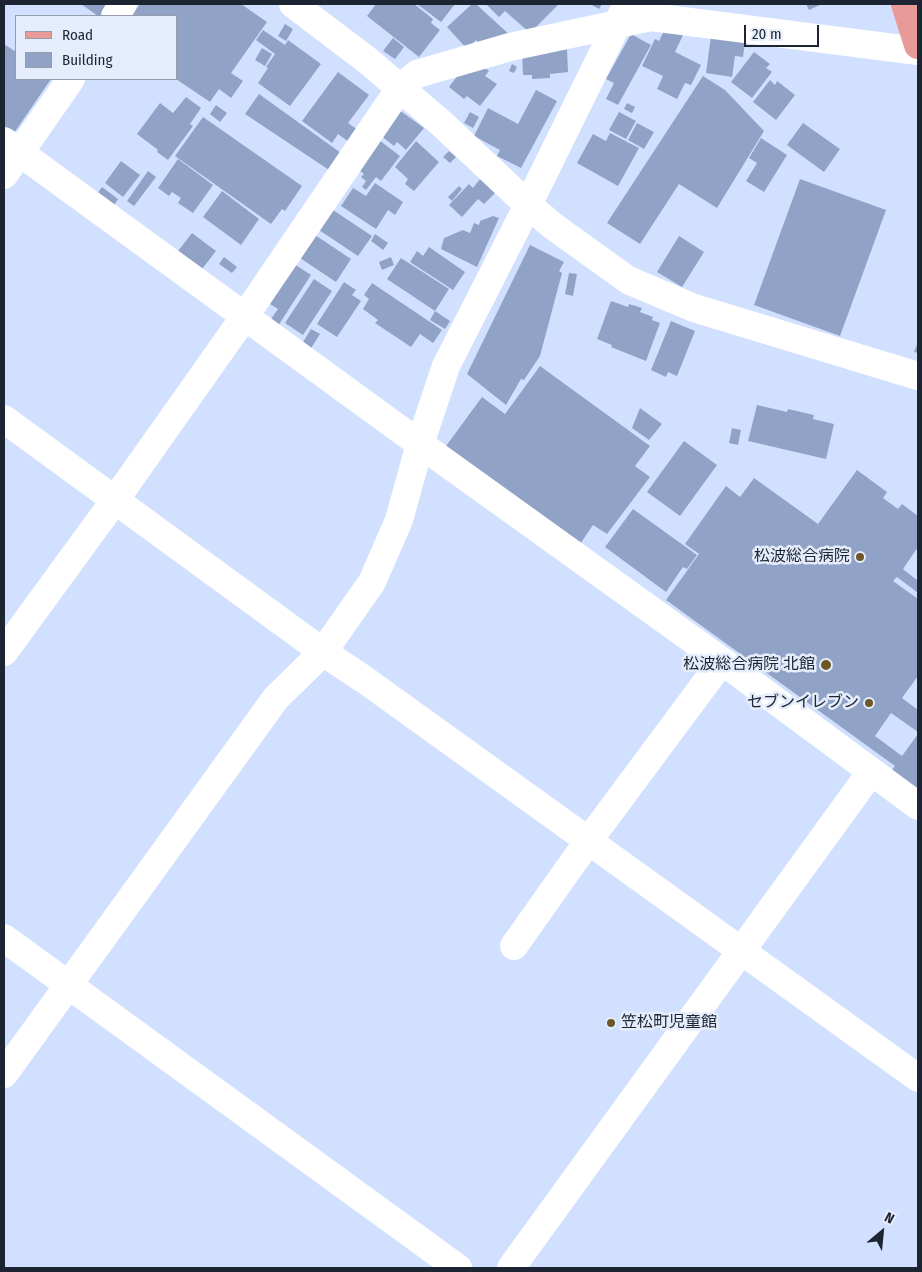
<!DOCTYPE html>
<html>
<head>
<meta charset="utf-8">
<style>
  body { margin:0 }
  #map { position:relative; width:922px; height:1272px; overflow:hidden; background:#d1e0ff; font-family:"Fira Sans Condensed",sans-serif }
  canvas { display:block }
  .frame { position:absolute; inset:0; border:5px solid #1d2432; pointer-events:none }
  .legend { position:absolute; left:15px; top:15px; width:162px; height:65px; box-sizing:border-box; background:#e5edfc; border:1px solid #959dab; margin:0; padding:6px 9px; list-style:none; font-size:15px; color:#1d2432 }
  .legend li { display:flex; align-items:center; gap:10px; height:25px }
  .legend b { width:25px; border:1px solid #959dab }
  .north { position:absolute; left:857px; top:1207px; width:50px; height:50px; -webkit-text-stroke:4px #e5edfc; paint-order:stroke; rotate:28deg; font-size:14px; font-weight:700; line-height:20px; text-align:center; color:#1d2432 }
  .north::after { content:''; display:block; margin:auto; width:18px; height:22px; background:#1d2432; clip-path:polygon(50% 0,100% 100%,50% 72%,0 100%) }
  .scale { position:absolute; left:744px; top:25px; width:75px; height:22px; box-sizing:border-box; border:2px solid #1d2432; border-top:0; padding-left:6px; font-size:15px; line-height:18px; white-space:nowrap; color:#1d2432; -webkit-text-stroke:4px #e5edfc; paint-order:stroke }
</style>
</head>
<body>
<div id="map">
<canvas width="922" height="1272"></canvas>
<div class="frame"></div>
<ul class="legend">
<li><b style="height:6px;background:#e79a97"></b>Road</li>
<li><b style="height:14px;background:#91a2c7"></b>Building</li>
</ul>
<div class="north">N</div>
<div class="scale">20 m</div>
</div>
<script>
const g = document.querySelector('canvas').getContext('2d');
g.lineJoin = 'round';
function paint(path, color) { g.fillStyle = color; g.fill(path, 'evenodd'); }
const shape = rows => new Path2D(rows.map(r => 'M' + r).join(''));
function trace(path, color, width, dash) { g.strokeStyle = color; g.lineWidth = width; g.lineCap = dash ? 'butt' : 'round'; g.setLineDash(dash || []); g.stroke(path); }
function label(font, color, halo, rows, align = 'center') {
  g.font = font + ' "Fira Sans Condensed","Noto Sans JP",sans-serif'; g.lineWidth = 5; g.setLineDash([]); g.textBaseline = 'middle'; g.strokeStyle = halo; g.fillStyle = color; for (const [text, x, y, turn = 0] of rows) {
    g.save(); g.translate(x, y); g.rotate((+turn || 0) * Math.PI / 180); g.textAlign = isNaN(turn) ? turn : align; if (halo) g.strokeText(text, 0, 0); g.fillText(text, 0, 0); g.restore();
  }
}
paint(shape([
  [81,4,112,4,102,16,98,16],
  [140,4,241,4,267,22,231,73,243,81,231,98,219,89,210,102,176,79,176,16,131,16],
  [376,4,414,4,433,19,431,23,440,30,419,57,367,16],
  [417,4,455,4,441,22],
  [472,4,476,4,512,37,499,42,494,37,486,44,481,45,476,40,467,49,447,27],
  [486,4,559,4,530,33,505,11,499,17],
  [590,4,602,4,599,9],
  [806,4,822,4,809,10],
  [285,24,293,29,286,41,278,36],
  [666,27,683,35,675,52,701,65,691,85,685,83,677,99,657,89,663,76,642,66,655,39,659,41],
  [263,30,285,45,288,40,321,64,290,106,258,83,268,68,266,67,275,54,256,40],
  [631,34,651,45,618,105,606,99,614,83,606,79],
  [711,36,745,41,743,57,735,56,732,77,706,73],
  [393,38,404,47,395,59,383,51],
  [4,44,16,52,16,79,51,79,12,136,4,131],
  [262,48,272,54,265,66,255,60],
  [567,49,568,72,550,74,550,78,532,79,532,75,523,75,522,52],
  [754,52,770,64,766,68,772,72,752,98,731,82],
  [468,62,477,62,489,71,485,76,497,84,480,106,467,96,464,99,449,87],
  [512,64,517,67,514,73,509,71],
  [338,72,369,95,348,123,358,130,349,142,338,134,332,143,302,121],
  [703,76,725,90,764,131,717,208,679,184,640,244,607,223],
  [770,80,775,85,777,81,795,95,776,120,753,102],
  [536,90,557,101,521,168,497,156,500,150,474,136,488,108,518,124],
  [259,94,341,153,329,170,245,114],
  [186,97,201,108,190,124,193,126,168,160,157,152,158,150,137,134,160,103,173,113],
  [627,103,635,107,632,113,624,109],
  [216,105,227,113,220,122,210,114],
  [395,107,424,128,406,150,397,142,394,146,375,131],
  [470,112,479,117,473,128,464,123],
  [619,112,636,121,626,139,609,130],
  [203,117,302,186,285,211,282,209,271,224,175,156],
  [637,123,654,132,644,149,628,140],
  [803,123,840,149,824,172,787,145],
  [610,133,639,148,618,186,577,163,593,134,606,141],
  [375,137,400,156,381,181,376,177,366,190,362,187,366,181,361,177,364,174,355,167],
  [761,138,787,155,764,192,746,181,757,163,749,158],
  [416,141,439,162,414,191,405,184,408,179,395,167],
  [449,151,456,157,450,163,443,157],
  [178,159,213,185,193,213,178,203,181,198,172,192,169,196,158,188],
  [121,161,140,175,123,197,105,183],
  [148,171,156,177,134,206,127,201],
  [480,179,495,193,484,204,478,199,462,217,449,205,469,184,473,188],
  [800,179,886,210,840,336,754,305],
  [375,183,403,202,395,215,388,210,376,229,341,206,353,188,366,196],
  [459,186,462,189,452,201,448,197],
  [102,187,118,199,111,210,94,198],
  [222,191,259,219,241,245,203,217],
  [333,210,372,236,358,256,319,230],
  [493,216,499,218,477,267,441,249,444,238,463,230,470,233,474,223,479,225,480,221],
  [192,233,216,251,202,269,178,251],
  [375,234,388,243,383,250,371,241],
  [315,235,351,259,336,282,300,258],
  [679,236,704,252,682,287,657,272],
  [530,245,564,262,559,271,562,273,540,356,524,380,521,379,506,405,467,374],
  [429,247,465,272,453,290,410,262,417,251,423,256],
  [224,257,237,267,232,273,219,264],
  [391,257,394,265,382,270,379,262],
  [401,258,449,289,435,311,387,279],
  [291,262,311,275,276,329,268,323,278,309,265,301],
  [569,273,577,274,573,296,565,294],
  [314,279,332,291,303,335,285,323],
  [344,282,356,290,352,295,361,301,337,337,317,324],
  [372,283,442,330,433,343,420,334,411,347,375,323,378,320,363,309,369,299,364,295],
  [611,301,628,307,629,304,642,308,640,312,653,317,652,320,660,323,646,361,611,347,612,345,597,339],
  [435,311,450,321,445,329,430,320],
  [671,321,695,331,677,376,668,372,666,377,651,370],
  [311,329,320,334,308,353,300,347],
  [918,342,918,353,914,352],
  [540,366,650,446,635,466,650,477,607,534,593,525,580,544,446,446,482,397,505,414],
  [757,405,787,412,788,409,814,415,813,419,834,424,826,459,748,441],
  [640,408,662,424,649,440,632,428],
  [732,428,741,430,738,445,729,443],
  [684,441,717,465,680,516,647,492],
  [857,470,887,492,883,498,898,509,902,504,918,516,918,547,903,569,918,581,918,593,897,577,893,581,918,599,918,676,902,698,918,710,918,732,891,713,875,736,902,756,918,734,918,791,891,771,895,766,666,600,699,554,685,544,726,486,740,497,754,478,818,524],
  [633,509,697,555,687,569,683,567,666,592,605,547]
]), '#91a2c7');
trace(shape([
  [293,4,367,60,441,123,528,205,553,226,628,280,694,308,918,376],
  [115,16,123,4],
  [4,141,420,444,722,661,918,806],
  [4,175,71,79],
  [4,419,323,652,365,680,918,1078],
  [4,652,115,500,245,316,400,88,417,74,510,47,651,17,918,51],
  [4,938,458,1268],
  [514,946,589,840,722,661],
  [4,1074,276,698,323,652,372,582,399,520,420,444,446,366,528,205,627,4],
  [511,1268,871,772]
]), '#fff', 28);
trace(shape([
  [905,4,918,45]
]), '#e79a97', 28);
for (const [x, y, r, color] of [
  [860,557,5,"#6d5727"],
  [826,665,6,"#6d5727"],
  [869,703,5,"#6d5727"],
  [611,1023,5,"#6d5727"]
]) { const dot = new Path2D(); dot.arc(x, y, r, 0, 2 * Math.PI); g.fillStyle = color; g.fill(dot); trace(dot, '#e5edfc', 2); }
label('16px', '#1d2432', '#e5edfc', [
  ["松波総合病院",850,557],
  ["松波総合病院 北館",815,665],
  ["セブンイレブン",859,703],
  ["笠松町児童館",621,1023,"left"]
], 'right');
</script>
</body>
</html>
